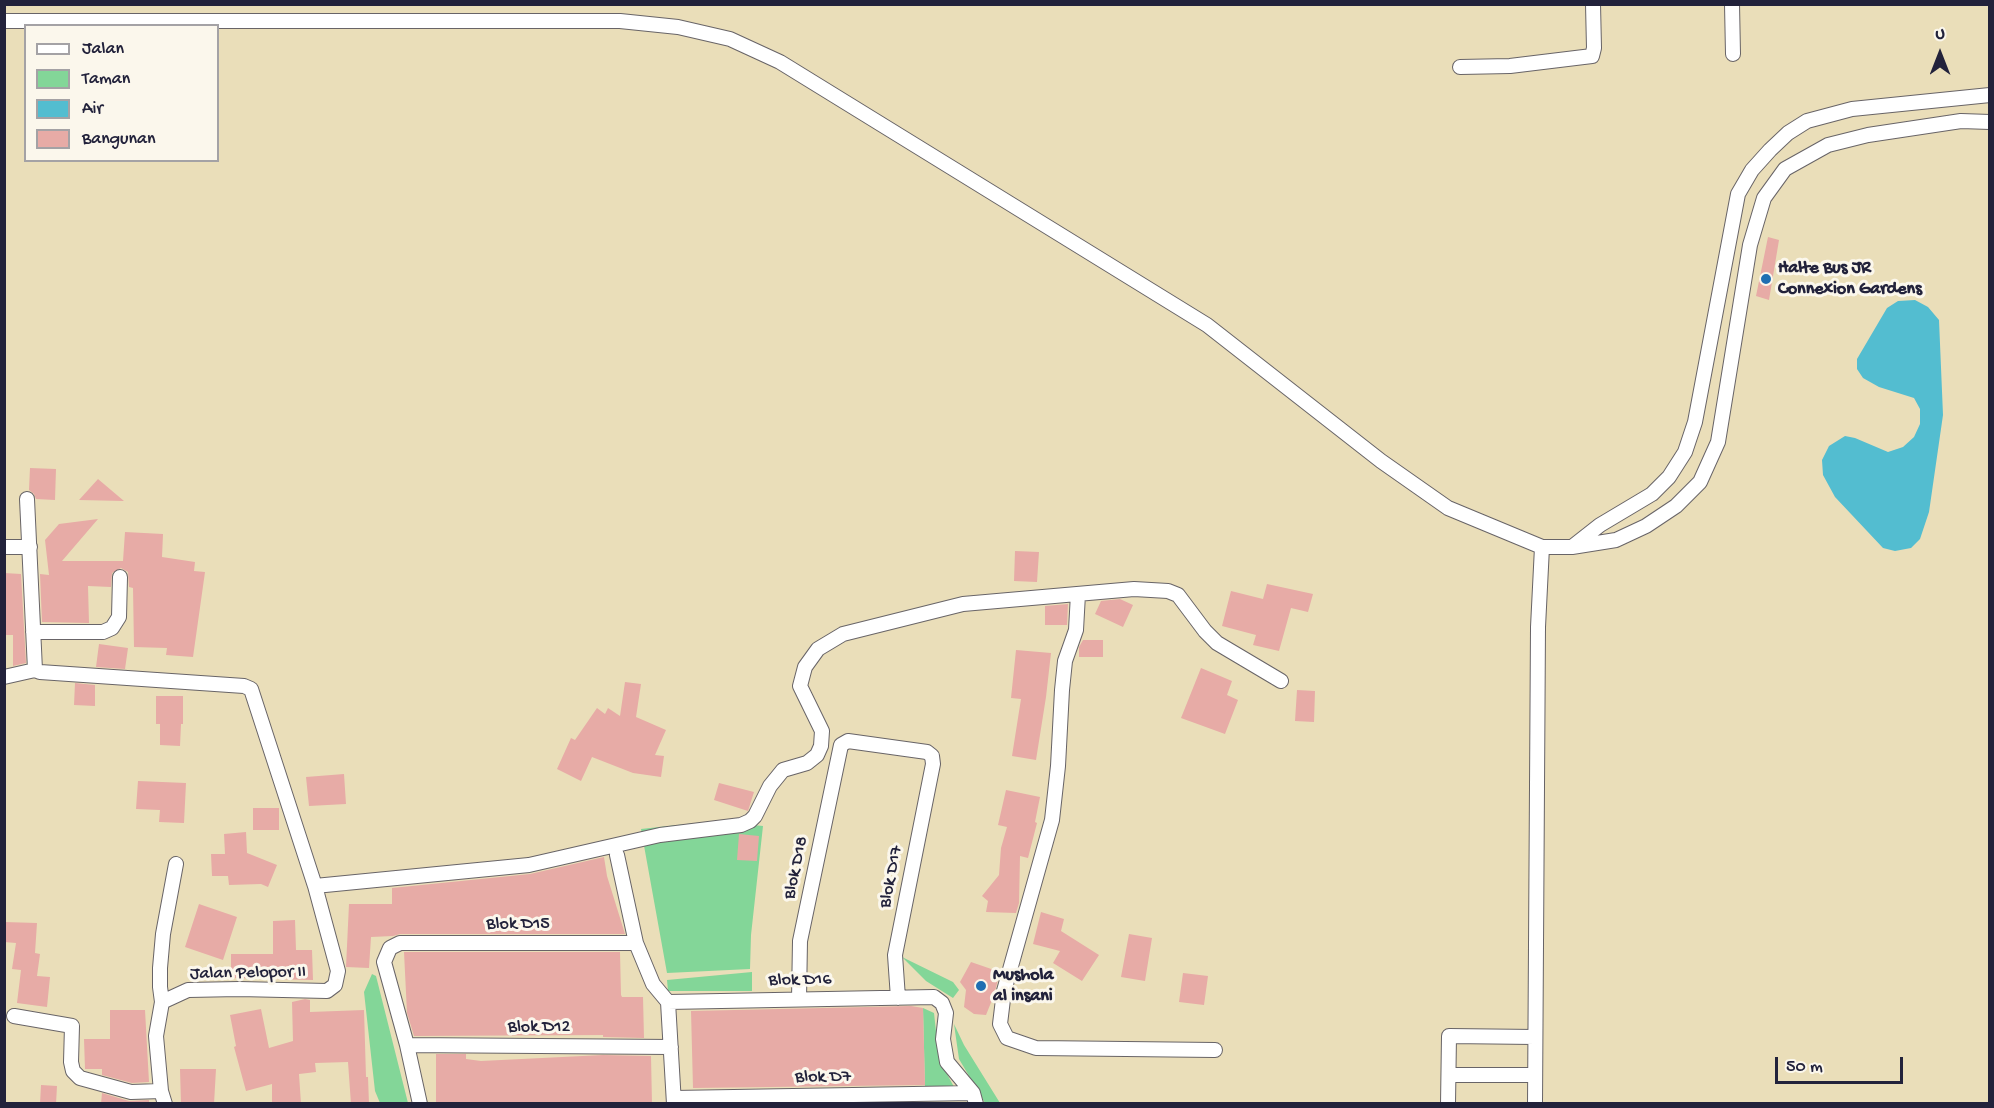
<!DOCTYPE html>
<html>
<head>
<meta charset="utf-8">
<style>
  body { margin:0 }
  #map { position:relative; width:1994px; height:1108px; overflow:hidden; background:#eadeb9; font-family:"Gochi Hand",sans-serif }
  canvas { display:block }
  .frame { position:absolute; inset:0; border:6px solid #22223b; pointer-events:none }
  .legend { position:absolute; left:24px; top:24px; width:195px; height:138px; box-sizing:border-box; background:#fbf7ec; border:2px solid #a4a2a5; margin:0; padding:8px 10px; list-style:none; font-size:18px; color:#22223b }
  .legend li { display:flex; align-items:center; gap:12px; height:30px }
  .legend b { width:30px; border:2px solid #a4a2a5 }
  .north { position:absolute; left:1910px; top:24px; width:60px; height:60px; -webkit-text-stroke:4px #fbf7ec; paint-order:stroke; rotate:0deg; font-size:16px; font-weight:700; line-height:24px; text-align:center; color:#22223b }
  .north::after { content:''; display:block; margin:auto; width:21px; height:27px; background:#22223b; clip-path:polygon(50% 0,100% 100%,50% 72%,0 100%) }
  .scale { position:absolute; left:1775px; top:1057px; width:128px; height:27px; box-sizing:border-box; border:3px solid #22223b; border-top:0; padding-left:8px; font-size:18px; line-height:21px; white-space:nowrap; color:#22223b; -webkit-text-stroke:4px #fbf7ec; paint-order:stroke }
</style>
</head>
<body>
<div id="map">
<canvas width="1994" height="1108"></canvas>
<div class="frame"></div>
<ul class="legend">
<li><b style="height:8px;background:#fff"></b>Jalan</li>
<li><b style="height:16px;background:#83d698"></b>Taman</li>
<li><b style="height:16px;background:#53bdd0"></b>Air</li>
<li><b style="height:16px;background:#e7aba6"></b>Bangunan</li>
</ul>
<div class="north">U</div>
<div class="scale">50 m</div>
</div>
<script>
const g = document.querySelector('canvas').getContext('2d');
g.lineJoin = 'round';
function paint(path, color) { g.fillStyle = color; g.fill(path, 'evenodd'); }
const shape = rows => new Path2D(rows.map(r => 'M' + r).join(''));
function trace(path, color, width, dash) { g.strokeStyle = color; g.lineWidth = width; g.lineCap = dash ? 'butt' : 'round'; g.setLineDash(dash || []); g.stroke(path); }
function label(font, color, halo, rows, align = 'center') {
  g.font = font + ' "Gochi Hand",sans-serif'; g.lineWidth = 6; g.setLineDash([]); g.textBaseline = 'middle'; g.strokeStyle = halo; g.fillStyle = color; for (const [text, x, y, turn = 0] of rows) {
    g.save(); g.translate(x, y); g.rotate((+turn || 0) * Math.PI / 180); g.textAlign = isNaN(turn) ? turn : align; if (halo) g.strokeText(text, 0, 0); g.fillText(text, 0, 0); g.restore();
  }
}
paint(shape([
  [714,821,763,826,751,935,750,969,667,973,641,829],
  [902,957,953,982,959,990,953,998,926,981],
  [752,972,752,991,668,991,667,980],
  [372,974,376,976,408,1103,380,1103,375,1091,364,992],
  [923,1008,934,1013,939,1059,954,1087,925,1088],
  [954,1024,964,1045,1000,1103,985,1103,959,1059]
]), '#83d698');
paint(shape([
  [1915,300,1928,307,1939,320,1943,415,1929,512,1920,539,1911,548,1895,551,1883,548,1835,497,1823,475,1822,460,1829,446,1845,436,1855,438,1888,452,1903,447,1914,437,1920,424,1920,409,1914,398,1879,387,1863,378,1857,369,1857,359,1887,308,1898,301]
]), '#53bdd0');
paint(shape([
  [1768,237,1779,240,1769,300,1756,296],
  [30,468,56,469,55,500,36,499,34,494,29,490],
  [98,479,124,501,79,500],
  [98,519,62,561,123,561,125,532,163,534,162,557,195,562,194,571,205,572,193,657,166,655,167,648,134,647,133,588,129,587,128,572,121,568,112,573,111,587,88,586,89,623,42,622,40,574,49,575,45,540,59,524],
  [1015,551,1039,552,1037,582,1014,581],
  [4,573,21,574,26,663,13,666,13,635,6,635],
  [1267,584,1313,594,1308,612,1291,608,1279,651,1253,645,1256,635,1222,626,1231,591,1263,599],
  [1120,599,1133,605,1123,627,1095,614,1101,601],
  [1068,604,1067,625,1045,625,1045,606],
  [1083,640,1103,640,1103,657,1079,657,1079,647],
  [99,644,128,648,125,669,96,667],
  [1016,650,1051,653,1046,697,1036,760,1012,756,1021,699,1011,698],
  [1201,668,1232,681,1227,695,1238,700,1225,734,1181,718],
  [625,682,641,684,636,717,666,730,655,755,664,756,661,777,633,773,592,757,581,781,557,769,571,738,575,740,597,708,605,714,608,708,620,716],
  [75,683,95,685,95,706,74,705],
  [1297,690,1315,691,1314,722,1295,721],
  [156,696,183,696,183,724,181,724,180,746,160,745,160,724,156,724],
  [344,774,346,804,309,806,306,777],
  [138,781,186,783,184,823,159,822,160,810,136,809],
  [719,783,754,792,748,811,714,800],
  [1006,790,1040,797,1035,822,1037,823,1028,858,1020,856,1019,903,1016,913,986,912,988,901,982,896,999,875,1001,848,1007,827,998,825],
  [253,808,279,808,279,830,253,830],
  [246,832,247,853,277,865,268,887,261,884,229,885,228,876,212,876,211,854,225,854,224,834],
  [739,834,759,836,757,861,737,860],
  [604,857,607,876,625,934,400,934,393,936,371,937,369,968,346,967,349,904,392,904,392,888,530,874],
  [199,904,237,917,223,960,185,947],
  [1041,912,1064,919,1061,931,1099,955,1082,981,1053,963,1060,951,1033,944],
  [295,920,296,950,312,950,313,980,231,978,231,954,273,954,273,921],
  [4,922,37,923,35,953,40,954,37,976,50,977,47,1007,17,1003,21,970,12,969,16,943,4,942],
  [1129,934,1152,938,1145,981,1121,977],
  [404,952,620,952,621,995,622,997,643,997,644,1038,603,1037,603,1035,414,1036,407,1013],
  [971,962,1000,972,994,995,986,1015,974,1014,964,1007,966,990,960,982],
  [1183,973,1208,976,1204,1005,1179,1002],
  [305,999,310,1000,310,1012,364,1010,366,1077,368,1077,369,1104,351,1104,348,1062,315,1063,316,1072,299,1074,301,1104,272,1104,272,1084,246,1091,234,1047,236,1046,230,1015,261,1009,269,1048,293,1041,292,1002],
  [911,1006,923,1008,925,1085,693,1088,691,1011],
  [110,1010,145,1010,149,1082,132,1083,102,1075,102,1069,85,1069,84,1039,110,1039],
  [436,1054,466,1054,466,1059,481,1061,603,1055,651,1056,652,1104,436,1104],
  [180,1069,216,1069,214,1104,181,1104],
  [41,1085,57,1086,56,1104,40,1104],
  [102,1093,129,1101,149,1100,149,1104,101,1104]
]), '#e7aba6');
const minor = shape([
  [1732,4,1733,54],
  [4,21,620,21,678,27,730,39,780,62,1207,325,1381,461,1448,508,1542,547,1572,547,1616,540,1646,526,1676,506,1700,482,1718,442,1750,245,1764,198,1785,169,1828,145,1868,135,1961,121,1990,122],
  [1460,67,1510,66,1592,56,1594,48,1593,4],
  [27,499,35,670,40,672,244,686,251,689,315,886,338,971,335,985,327,991,239,989,188,990,162,1002,156,1036,161,1091,165,1104],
  [4,547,30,547],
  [1572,547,1600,525,1652,494,1669,477,1685,452,1695,422,1738,194,1752,170,1770,150,1788,133,1807,121,1852,109,1990,95],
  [1078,594,1076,630,1065,661,1062,690,1058,766,1052,820,1004,991,1000,1024,1007,1038,1036,1048,1215,1050],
  [33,632,103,632,112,628,119,617,120,577],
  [4,677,35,670],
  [617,855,636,943,653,984,668,1002,674,1104],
  [315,886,529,865,660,835,741,825,750,821,755,816,770,786,783,770,807,763,817,755,821,746,822,731,800,686,805,667,818,649,843,634,963,604,1134,589,1168,591,1178,595,1205,631,1217,643,1281,681],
  [799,999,800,941,841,745,848,741,927,752,932,756,933,764,895,955,898,998],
  [162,1002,160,987,160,968,163,934,176,864],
  [668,1002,934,997,942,1003,946,1013,943,1039,947,1062,973,1093,976,1104],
  [14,1016,72,1026,71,1062,73,1071,80,1078,131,1092,161,1091],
  [407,1045,671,1047],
  [1449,1075,1535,1075],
  [674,1098,973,1093],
  [420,1104,407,1045,384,962,390,948,400,943,636,943],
  [1448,1104,1449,1036,1535,1037],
  [1535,1104,1538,627,1542,547]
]);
trace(minor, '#686467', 16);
trace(minor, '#fff', 14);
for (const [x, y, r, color] of [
  [1766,279,6,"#1f6fb2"],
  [981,986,6,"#1f6fb2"]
]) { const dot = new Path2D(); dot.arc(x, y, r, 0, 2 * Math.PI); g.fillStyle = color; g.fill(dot); trace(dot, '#fbf7ec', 2); }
label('bold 18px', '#22223b', '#fbf7ec', [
  ["Halte Bus JR",1778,269],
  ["Connexion Gardens",1778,290],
  ["Mushola",993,976],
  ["al insani",993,997]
], 'left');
label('18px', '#22223b', '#fbf7ec', [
  ["Blok D18",797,868,-78],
  ["Blok D17",892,877,-79],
  ["Blok D15",518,925],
  ["Jalan Pelopor II",248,974,-1],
  ["Blok D16",800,981,-1],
  ["Blok D12",539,1028],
  ["Blok D7",823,1078,-1]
]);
</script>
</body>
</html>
